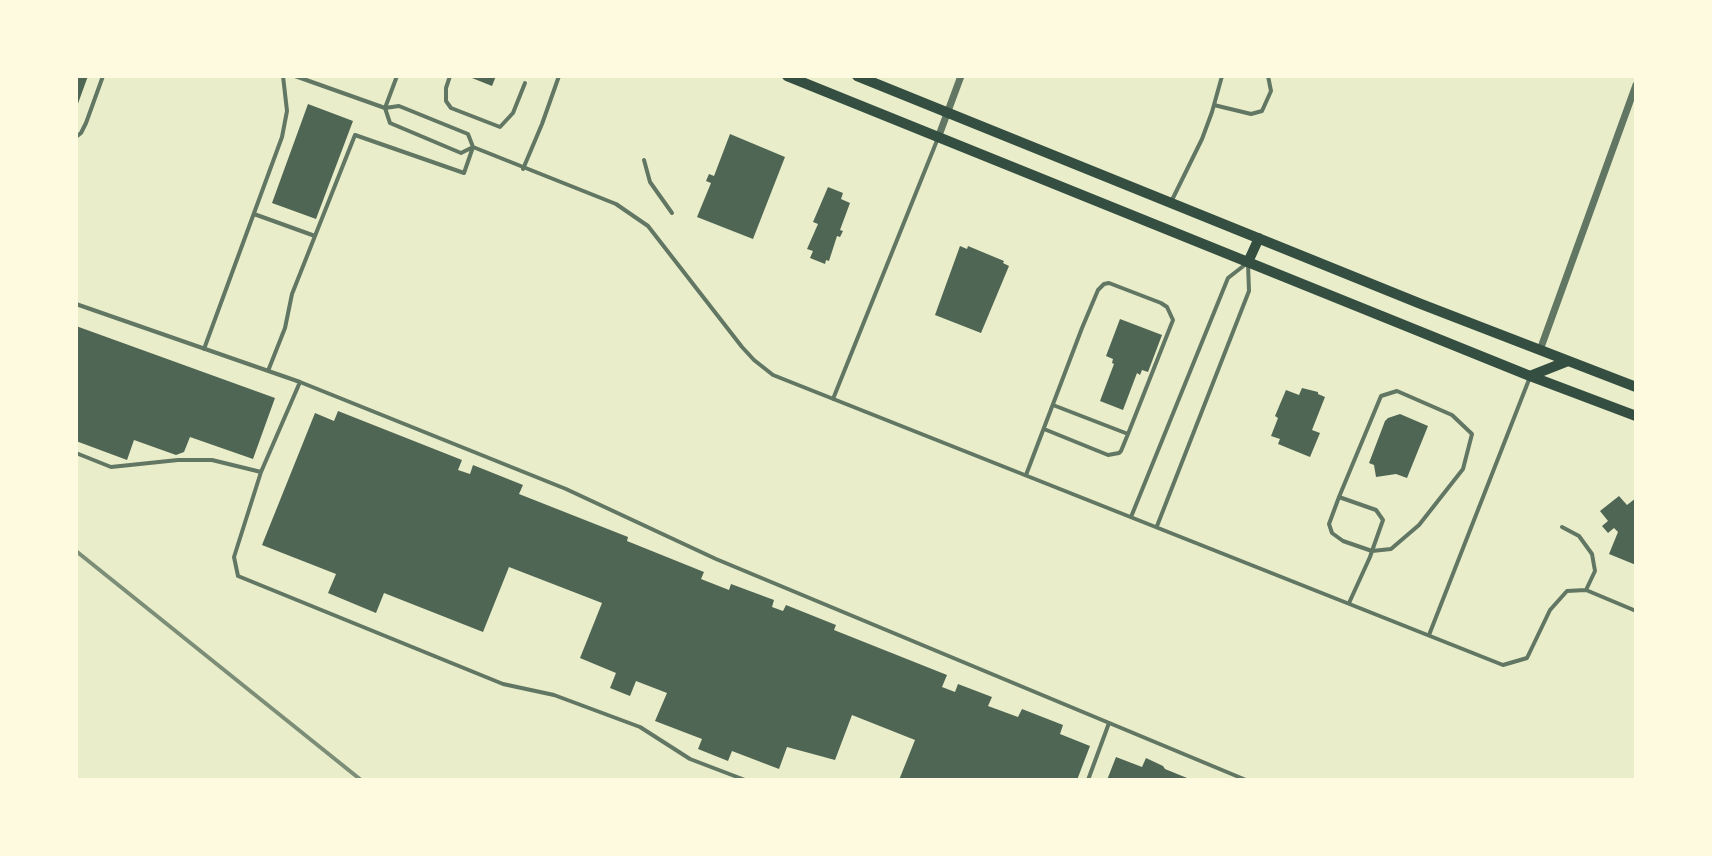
<!DOCTYPE html>
<html>
<head>
<meta charset="utf-8">
<style>
  body { margin:0 }
  #map { position:relative; width:1712px; height:856px; overflow:hidden; background:#e9edc9; font-family:Jost,sans-serif }
  canvas { display:block }
  .frame { position:absolute; inset:0; border:78px solid #fefae0; pointer-events:none }
</style>
</head>
<body>
<div id="map">
<canvas width="1712" height="856"></canvas>
<div class="frame"></div>
</div>
<script>
const g = document.querySelector('canvas').getContext('2d');
g.lineJoin = 'round';
function paint(path, color) { g.fillStyle = color; g.fill(path, 'evenodd'); }
const shape = rows => new Path2D(rows.map(r => 'M' + r).join(''));
function trace(path, color, width, dash) { g.strokeStyle = color; g.lineWidth = width; g.lineCap = dash ? 'butt' : 'round'; g.setLineDash(dash || []); g.stroke(path); }
paint(shape([
  [76,76,88,76,76,109],
  [467,76,496,76,492,86],
  [308,104,353,121,316,219,272,203],
  [730,134,785,157,753,239,697,217,711,183,706,181,709,174,714,176],
  [828,187,843,193,841,199,850,203,840,230,843,231,840,237,837,236,829,261,826,260,825,264,810,258,813,251,807,249,818,224,813,222],
  [960,246,967,249,968,246,1004,261,1003,263,1009,266,981,333,935,315],
  [1120,319,1162,335,1148,372,1142,370,1140,375,1137,373,1123,410,1100,401,1114,364,1112,363,1113,359,1106,356],
  [76,326,275,398,253,459,190,437,184,452,176,455,134,440,127,460,76,441],
  [1302,388,1318,392,1318,394,1325,397,1312,430,1320,433,1310,457,1278,444,1280,439,1271,436,1278,418,1275,416,1286,390,1299,395],
  [338,411,462,460,458,470,470,474,473,465,523,485,519,494,628,537,627,541,704,572,701,579,729,590,731,584,774,600,772,607,783,611,786,605,836,625,834,630,947,675,942,687,955,692,958,684,992,697,988,706,1018,717,1022,709,1063,725,1060,734,1090,746,1077,780,899,780,915,740,852,715,835,760,787,747,779,769,732,751,728,761,698,749,702,739,655,721,667,693,636,681,630,696,610,688,616,673,580,658,602,603,509,567,483,632,384,593,376,613,328,593,336,574,262,545,315,413,334,421],
  [1400,414,1428,426,1407,478,1396,474,1376,477,1374,465,1369,463,1385,421,1388,418],
  [1619,496,1627,505,1636,498,1636,565,1609,554,1618,532,1614,528,1608,533,1602,526,1608,521,1600,511],
  [1116,757,1142,767,1146,758,1163,766,1165,769,1192,780,1107,780]
]), '#4f6655');
trace(shape([
  [397,76,385,108,390,123,461,153,473,147,616,204,648,226,742,347,754,360,773,375,1503,665,1527,658,1550,610,1567,591,1586,590,1636,611],
  [450,76,446,88,446,101,451,108,500,127,513,113,525,83],
  [1214,105,1251,114,1262,111,1271,91,1268,76],
  [76,137,81,133,86,123,103,76],
  [644,160,650,182,672,213],
  [523,169,542,124,559,76],
  [1172,200,1202,139,1212,112,1222,76],
  [254,214,315,236],
  [76,304,300,382,566,489,716,559,1246,780],
  [204,349,282,137,287,111,283,76],
  [268,371,285,328,292,294,355,135,464,173,473,147,468,134,399,106,385,108,295,76],
  [300,382,261,472,234,557,238,576,503,684,554,695,640,727,690,759,745,780],
  [833,399,938,138],
  [1044,429,1108,455,1119,453,1121,451,1128,434,1053,405],
  [76,453,111,467,178,460,212,460,261,472],
  [1026,475,1082,328,1098,290,1104,284,1109,283,1161,303,1167,307,1173,320,1128,434],
  [1339,497,1381,396,1397,391,1452,415,1472,434,1463,469,1419,525,1391,549,1372,551,1343,541,1332,533,1329,524,1339,497,1376,510,1383,520,1372,551,1370,557,1349,603],
  [1131,517,1228,278,1246,264],
  [1157,526,1249,291,1248,264],
  [1562,527,1579,536,1592,554,1595,571,1586,590],
  [1429,635,1530,377],
  [1088,780,1109,723]
]), '#617663', 4);
trace(shape([
  [938,138,961,76],
  [1540,350,1636,85]
]), '#617663', 7);
trace(shape([
  [787,76,1530,376,1636,416],
  [857,76,1421,304,1636,387],
  [1248,262,1259,238],
  [1530,376,1568,361]
]), '#344e41', 10);
trace(shape([
  [76,551,361,780]
]), '#7c8e77', 4);
</script>
</body>
</html>
